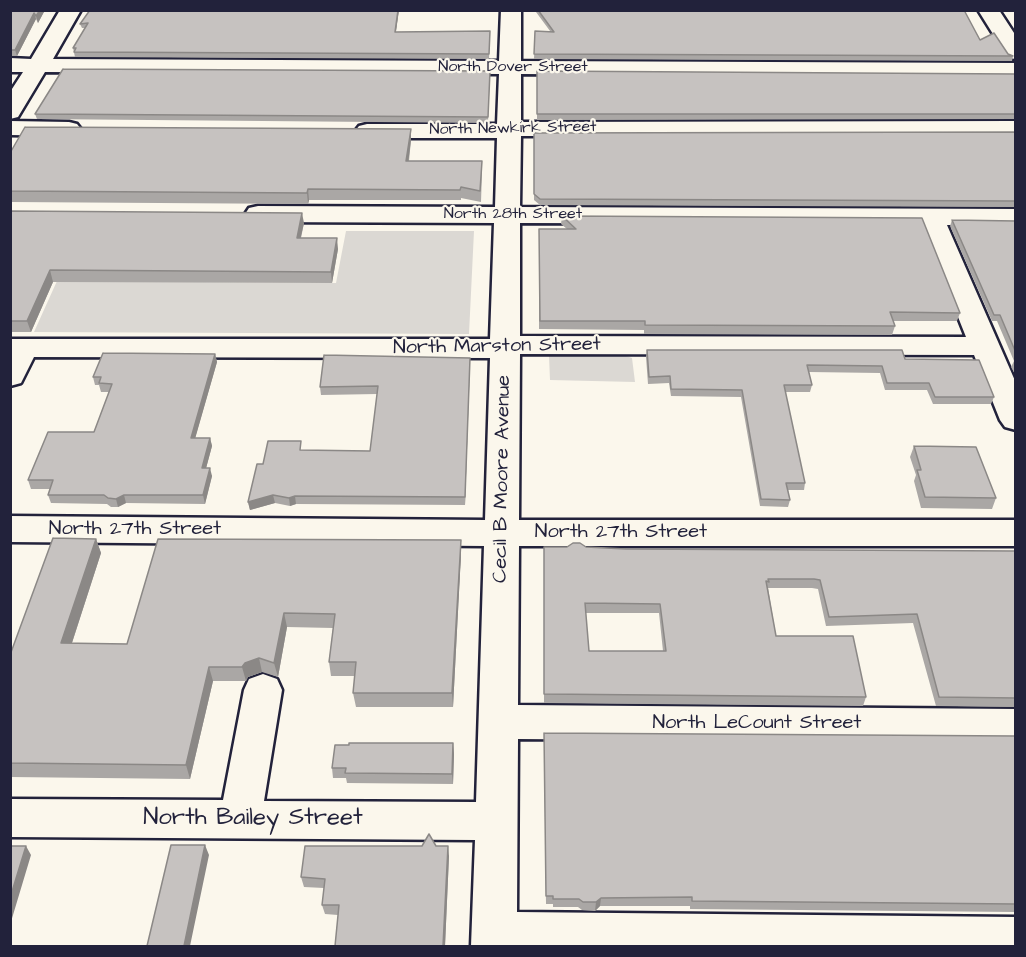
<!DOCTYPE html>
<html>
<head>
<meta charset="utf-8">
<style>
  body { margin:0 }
  #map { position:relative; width:1026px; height:957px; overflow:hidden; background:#fbf7ec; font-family:"Architects Daughter",sans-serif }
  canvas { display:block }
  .frame { position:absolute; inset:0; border:12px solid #22223b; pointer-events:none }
</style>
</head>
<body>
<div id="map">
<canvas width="1026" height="957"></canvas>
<div class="frame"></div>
</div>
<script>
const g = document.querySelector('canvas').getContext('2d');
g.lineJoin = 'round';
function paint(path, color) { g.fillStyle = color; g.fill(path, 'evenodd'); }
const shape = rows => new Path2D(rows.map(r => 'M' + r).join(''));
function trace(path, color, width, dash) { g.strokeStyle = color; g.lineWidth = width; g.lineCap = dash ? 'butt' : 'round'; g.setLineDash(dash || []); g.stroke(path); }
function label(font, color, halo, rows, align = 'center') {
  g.font = font + ' "Architects Daughter",sans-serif'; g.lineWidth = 4.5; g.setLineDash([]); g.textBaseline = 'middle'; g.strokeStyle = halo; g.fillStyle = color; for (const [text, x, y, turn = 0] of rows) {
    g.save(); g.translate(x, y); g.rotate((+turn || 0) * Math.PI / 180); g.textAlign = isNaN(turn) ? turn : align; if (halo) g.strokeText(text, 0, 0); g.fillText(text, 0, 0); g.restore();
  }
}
paint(shape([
  [346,231,474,231,469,334,34,332,57,281,336,283],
  [623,355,632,358,635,382,550,380,549,356]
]), '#dbd8d3');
const minor = shape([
  [60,10,81,10,53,59,499,61,501,10,521,10,521,61,1016,63,1016,77,521,74,521,122,1016,121,1016,135,521,136,520,207,1016,209,1016,225,947,225,1016,383,1016,430,1005,427,1000,420,974,355,520,354,519,520,1016,520,1016,546,519,546,518,705,1016,709,1016,743,518,739,517,912,1016,917,1016,946,471,946,475,840,10,837,10,799,223,800,244,690,249,679,263,674,277,679,282,690,264,801,476,802,484,546,10,542,10,516,485,520,490,358,34,357,21,383,10,386,10,339,490,339,494,223,258,222,249,220,245,214,249,208,258,206,495,207,497,138,367,138,359,136,355,131,359,126,367,124,497,124,499,74,45,72,18,117,10,119,10,92,23,72,10,72,10,58,31,59,60,10],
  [520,223,921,224,966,337,520,336,520,223],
  [978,10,999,10,1016,36,1016,59,1008,58,978,10],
  [10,121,69,122,77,124,81,129,77,134,69,136,10,135,10,121]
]);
trace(minor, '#22223b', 5);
paint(minor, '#fbf7ec');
paint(shape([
  [10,10,45,10,38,23,36,19,17,56,10,56],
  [90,10,399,10,396,32,490,31,489,59,75,57,73,48,85,28,82,28,80,24],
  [536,10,964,10,980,40,1008,54,1013,56,1012,61,534,59,535,31,550,31,536,12],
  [490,71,488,123,37,119,35,114],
  [537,71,1016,74,1016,119,537,120],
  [411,129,411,140,409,161,482,172,481,202,461,198,461,200,309,200,308,204,10,202,10,153],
  [1016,132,1016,207,540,205,534,200,534,133],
  [10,211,304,223,301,238,338,249,332,283,53,282,31,332,10,332],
  [562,216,960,313,957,321,893,321,895,326,892,335,644,334,644,330,539,329,539,229,567,229,561,224],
  [952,220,1016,221,1016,376,1011,367,1014,361,997,321,992,321,950,226],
  [647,350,905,359,994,397,991,404,933,404,927,390,885,390,880,373,809,372,812,385,810,392,785,392,805,483,804,490,788,490,790,500,788,507,760,506,741,397,671,396,669,383,648,384,646,357],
  [215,354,217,362,195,438,210,438,212,446,206,468,212,476,205,504,126,503,118,507,111,507,107,504,51,503,48,495,50,489,31,489,28,480,94,432,109,392,101,392,99,385,95,385,93,377],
  [470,358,465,505,296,504,290,506,275,503,250,510,248,502,303,450,370,451,377,394,321,395,320,387],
  [914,446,996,498,992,509,921,508,914,481,916,475,910,457],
  [96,539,101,553,72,643,127,644,461,540,461,554,453,707,356,707,353,693,355,676,331,676,329,662,333,628,287,627,278,677,262,672,248,677,246,681,213,681,190,779,10,777,10,655],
  [544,547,586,547,626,549,1016,551,1016,707,936,706,913,623,826,626,818,589,812,588,768,588,776,636,866,697,863,706,544,703],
  [585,613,659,613,663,651,589,651],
  [1016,736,1016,912,690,909,690,906,600,906,595,911,582,910,578,907,553,907,553,904,546,904,544,742],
  [453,743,454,754,453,784,347,783,346,778,333,778,332,768],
  [436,846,449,856,445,946,335,946,338,915,325,914,322,905,324,888,304,887,301,877]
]), '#aaa7a5');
paint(shape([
  [40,10,45,10,38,23,36,16],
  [398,10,399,10,395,37,395,32],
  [34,13,36,19,17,56,15,50],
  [411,129,411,140,407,172,406,161],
  [308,189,309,200,308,204,307,193],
  [302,213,304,223,298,249,297,238],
  [337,238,338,249,332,283,331,272],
  [50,270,53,282,31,332,27,321],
  [215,354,217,362,193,446,191,438],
  [470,358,470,365,465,505,465,497],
  [210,438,212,446,204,476,202,468],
  [210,468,212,476,205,504,203,495],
  [124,495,126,503,118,507,116,499],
  [273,495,275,503,250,510,248,502],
  [295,496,296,504,290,506,289,498],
  [96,539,101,553,67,658,61,643],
  [461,540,461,554,453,707,452,693],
  [284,613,287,627,278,677,274,663],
  [259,658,262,672,248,677,246,681,242,667,245,663],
  [209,667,213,681,190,779,186,765],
  [453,743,454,754,453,784,452,774],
  [205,845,209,855,190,946,184,946],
  [26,846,31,855,10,925,10,898],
  [448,846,449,856,445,946,443,946],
  [601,898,600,906,595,911,596,902]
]), '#8b8886');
const building = shape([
  [10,10,40,10,36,16,34,13,15,50,10,50,10,10],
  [90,10,398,10,395,32,490,31,489,54,74,52,76,48,73,48,88,23,80,24,90,10],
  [538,10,964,10,980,40,994,33,1008,54,1013,56,534,54,535,31,554,32,538,10],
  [63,69,490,71,488,117,35,114,63,69],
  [537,71,1016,74,1016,114,537,114,537,71],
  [25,127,411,129,406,161,482,161,480,191,461,187,460,190,308,189,307,193,10,191,10,153,25,127],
  [1016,132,1016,201,540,199,534,194,534,133,1016,132],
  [10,211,302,213,297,238,337,238,331,272,50,270,27,321,10,321,10,211],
  [562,216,922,218,960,313,890,312,895,326,645,325,645,321,540,321,539,229,576,229,562,216],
  [952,220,1016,221,1016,353,1000,315,994,315,952,220],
  [647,350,902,350,905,359,979,360,994,397,935,397,929,383,887,383,882,366,807,365,812,385,784,385,805,483,786,483,790,500,761,499,742,390,671,389,670,376,649,377,647,350],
  [103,353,215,354,191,438,210,438,202,468,210,468,203,495,124,495,116,499,108,498,104,495,48,495,53,480,28,480,48,432,94,432,112,384,99,383,101,377,93,377,103,353],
  [324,355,470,358,465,497,295,496,289,498,273,495,248,502,257,464,263,464,268,441,301,441,300,450,370,451,378,386,320,387,324,355],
  [914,446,976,447,996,498,925,497,917,470,921,470,914,446],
  [53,538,96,539,61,643,127,644,158,539,461,540,452,693,353,693,356,662,329,662,335,614,284,613,274,663,259,658,245,663,242,667,209,667,186,765,10,763,10,655,53,538],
  [573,543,580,543,586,547,626,549,1016,551,1016,698,939,697,917,614,829,617,820,580,814,579,768,579,769,582,766,581,776,636,853,636,866,697,544,694,544,547,567,547,573,543],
  [585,603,660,604,666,651,589,651,585,603],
  [544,733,1016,736,1016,904,692,901,692,897,601,898,596,902,583,902,579,899,553,899,553,896,546,896,544,733],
  [349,743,453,743,452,774,345,773,346,768,332,768,335,745,349,745,349,743],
  [429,834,436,846,448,846,443,946,335,946,339,905,322,905,325,879,301,877,305,846,422,846,429,834],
  [171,845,205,845,184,946,147,946,171,845],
  [10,846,26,846,10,898,10,846]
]);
paint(building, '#c6c2c0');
trace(building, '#8b8886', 1.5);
label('16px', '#22223b', '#fbf7ec', [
  ["North Dover Street",513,68],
  ["North Newkirk Street",513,129,-1],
  ["North 28th Street",513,215]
]);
label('20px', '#22223b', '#fbf7ec', [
  ["North Marston Street",497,347,-1],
  ["Cecil B Moore Avenue",503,479,-89],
  ["North 27th Street",135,530],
  ["North 27th Street",621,533],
  ["North LeCount Street",757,724]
]);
label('24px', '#22223b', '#fbf7ec', [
  ["North Bailey Street",253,819]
]);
</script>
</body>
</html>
